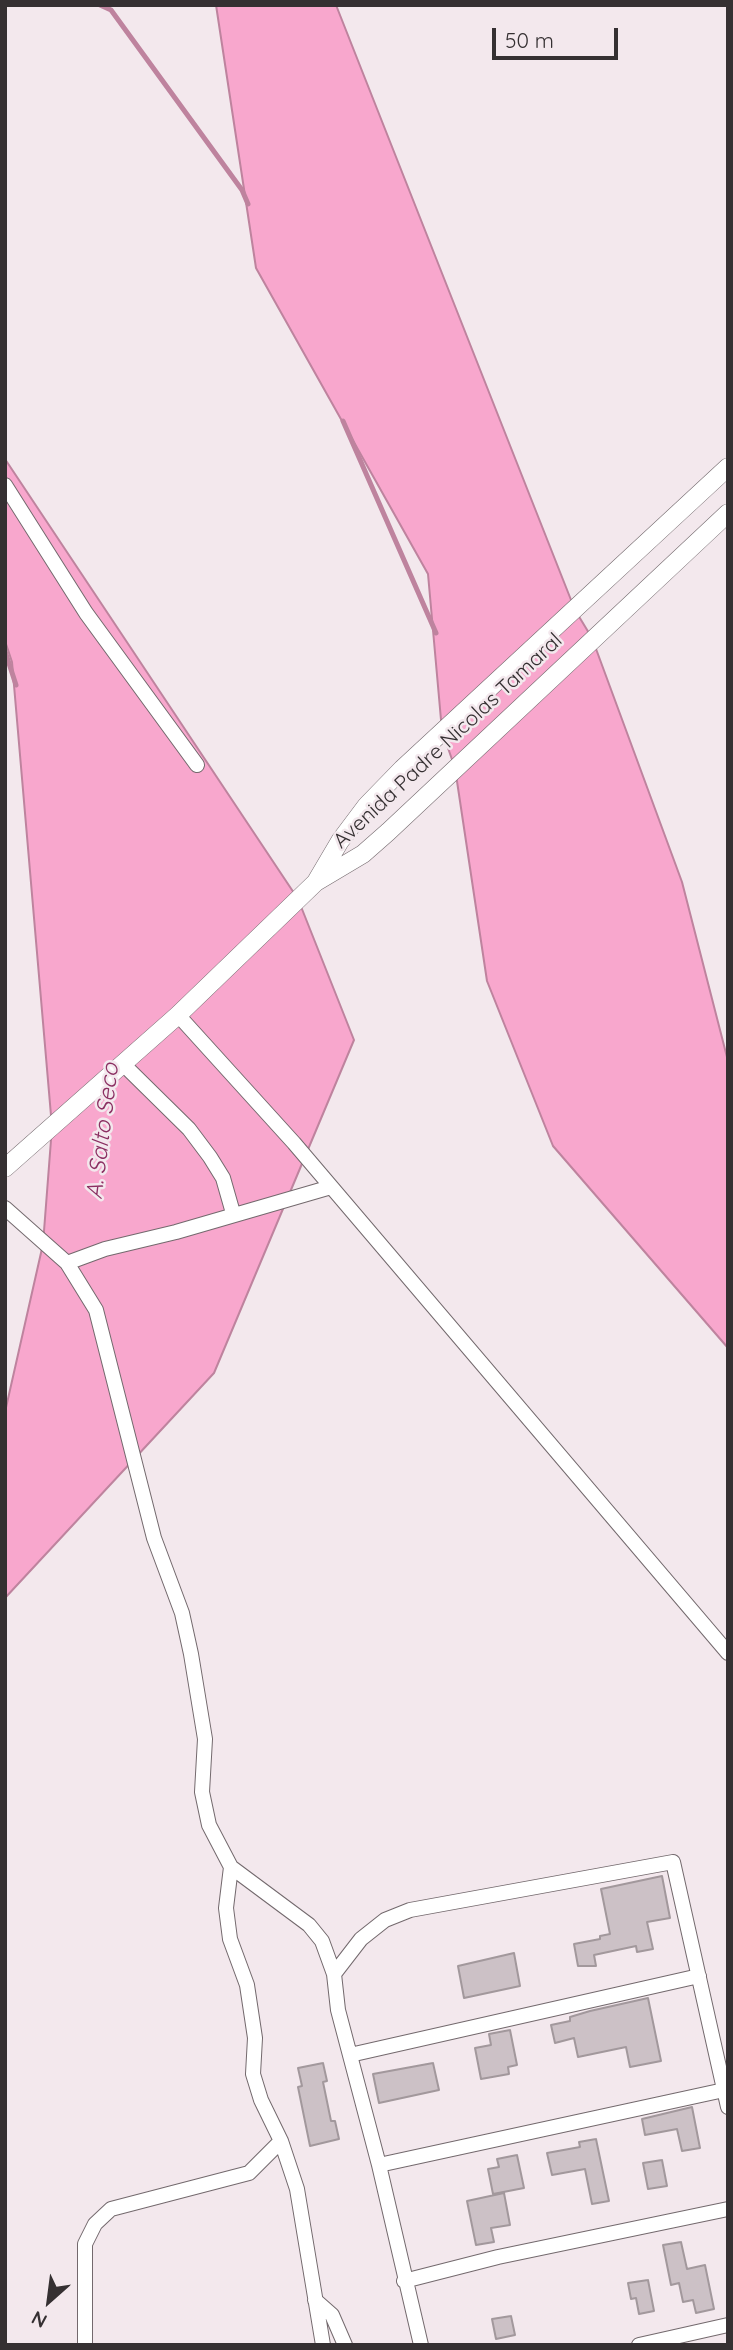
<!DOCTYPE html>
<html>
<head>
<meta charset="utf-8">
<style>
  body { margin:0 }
  #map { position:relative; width:733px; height:2350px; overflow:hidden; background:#f3e8ed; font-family:Quicksand,sans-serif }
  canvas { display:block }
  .frame { position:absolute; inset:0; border:7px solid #353032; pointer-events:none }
  .north { position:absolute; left:14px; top:2266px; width:70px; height:70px; -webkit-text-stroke:5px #f3e8ed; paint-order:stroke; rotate:208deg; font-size:19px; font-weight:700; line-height:28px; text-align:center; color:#353032 }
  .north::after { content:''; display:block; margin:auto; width:24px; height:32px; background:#353032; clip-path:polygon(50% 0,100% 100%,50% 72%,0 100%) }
  .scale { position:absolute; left:492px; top:28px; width:126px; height:32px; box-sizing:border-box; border:4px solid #353032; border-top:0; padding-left:9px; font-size:21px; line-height:24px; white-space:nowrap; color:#353032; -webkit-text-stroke:5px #f3e8ed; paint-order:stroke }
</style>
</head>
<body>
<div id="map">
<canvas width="733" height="2350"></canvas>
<div class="frame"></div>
<div class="north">N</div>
<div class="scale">50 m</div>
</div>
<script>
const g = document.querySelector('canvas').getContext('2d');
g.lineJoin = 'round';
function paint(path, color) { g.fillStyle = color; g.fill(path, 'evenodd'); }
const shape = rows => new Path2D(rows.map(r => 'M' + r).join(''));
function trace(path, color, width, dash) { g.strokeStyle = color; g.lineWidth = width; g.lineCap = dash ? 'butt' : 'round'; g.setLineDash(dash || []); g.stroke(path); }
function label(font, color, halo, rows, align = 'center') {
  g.font = font + ' Quicksand,sans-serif'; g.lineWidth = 5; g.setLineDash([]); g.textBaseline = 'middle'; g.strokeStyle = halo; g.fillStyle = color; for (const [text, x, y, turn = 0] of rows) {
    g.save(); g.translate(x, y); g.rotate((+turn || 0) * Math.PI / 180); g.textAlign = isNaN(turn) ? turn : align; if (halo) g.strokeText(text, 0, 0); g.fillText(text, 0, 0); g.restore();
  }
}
const water = shape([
  [216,5,336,5,575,610,592,638,682,882,728,1061,728,1348,553,1146,487,981,455,768,442,731,428,574,256,268,216,5],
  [5,459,298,899,354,1040,214,1373,5,1598,5,1412,43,1244,52,1127,12,662,5,641,5,459]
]);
paint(water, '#f8a7cd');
trace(water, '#be839e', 2);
trace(shape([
  [100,5,111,10,242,190,248,204],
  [343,421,436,633],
  [5,651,16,685]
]), '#be839e', 5);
const building = shape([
  [662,1876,670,1918,647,1922,653,1949,637,1952,636,1946,594,1955,596,1966,578,1966,574,1944,600,1939,600,1936,610,1934,601,1889,662,1876],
  [514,1953,520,1986,464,1998,458,1966,514,1953],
  [648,1998,661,2061,630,2067,626,2047,578,2057,574,2038,555,2043,551,2025,570,2021,570,2017,590,2011,648,1998],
  [510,2030,517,2065,508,2067,509,2074,481,2079,475,2048,491,2045,489,2034,510,2030],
  [323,2063,327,2081,323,2082,331,2121,335,2121,339,2139,310,2146,298,2087,302,2086,298,2068,323,2063],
  [433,2063,439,2090,379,2103,373,2074,433,2063],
  [692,2107,700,2148,682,2151,677,2129,645,2135,642,2119,692,2107],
  [596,2139,609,2201,592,2204,585,2169,552,2175,547,2153,580,2147,579,2142,596,2139],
  [517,2155,524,2188,493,2194,488,2169,499,2167,497,2159,517,2155],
  [662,2160,667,2186,648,2189,643,2163,662,2160],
  [504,2193,510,2225,491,2228,494,2242,476,2245,467,2201,504,2193],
  [681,2242,687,2269,705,2265,714,2309,696,2313,693,2300,683,2302,679,2283,671,2285,663,2245,681,2242],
  [648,2280,654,2311,639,2314,636,2298,631,2299,628,2283,648,2280],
  [511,2316,515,2335,496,2339,492,2319,511,2316]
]);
paint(building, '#ccc1c6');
trace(building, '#a2989c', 2);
const minor = shape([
  [5,485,86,613,197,765],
  [178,1015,294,1143,728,1653],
  [123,1064,189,1129,210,1157,223,1178,233,1213],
  [5,1208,67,1263,96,1310,154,1538,182,1613,191,1654,205,1739,202,1792,209,1825,231,1867,309,1925,322,1941,334,1974,338,2010,379,2165,421,2345],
  [67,1263,105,1249,176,1232,331,1187],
  [231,1867,226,1908,230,1939,247,1985,255,2038,253,2074,261,2100,281,2141,297,2189,323,2345],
  [334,1974,361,1939,385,1920,410,1910,673,1862,728,2107],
  [350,2055,699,1976],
  [379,2165,724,2090],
  [404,2281,498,2257,728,2209],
  [315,2300,332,2315,345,2345],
  [85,2345,85,2244,95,2224,111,2209,249,2173,281,2141],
  [639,2345,728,2325]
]);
const tertiary = shape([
  [317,880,340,841,367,805,402,769,728,467],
  [5,1168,178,1015,316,882,363,854,388,832,728,513]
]);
trace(minor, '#73696d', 16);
trace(tertiary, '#73696d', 19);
trace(minor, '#fff', 14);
trace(tertiary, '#fff', 18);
label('21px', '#353032', '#f3e8ed', [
  ["Avenida Padre Nicolas Tamaral",448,741,-43]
]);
label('italic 23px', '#8b2f62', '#f3e8ed', [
  ["A. Salto Seco",103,1131,-83]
]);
</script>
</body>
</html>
